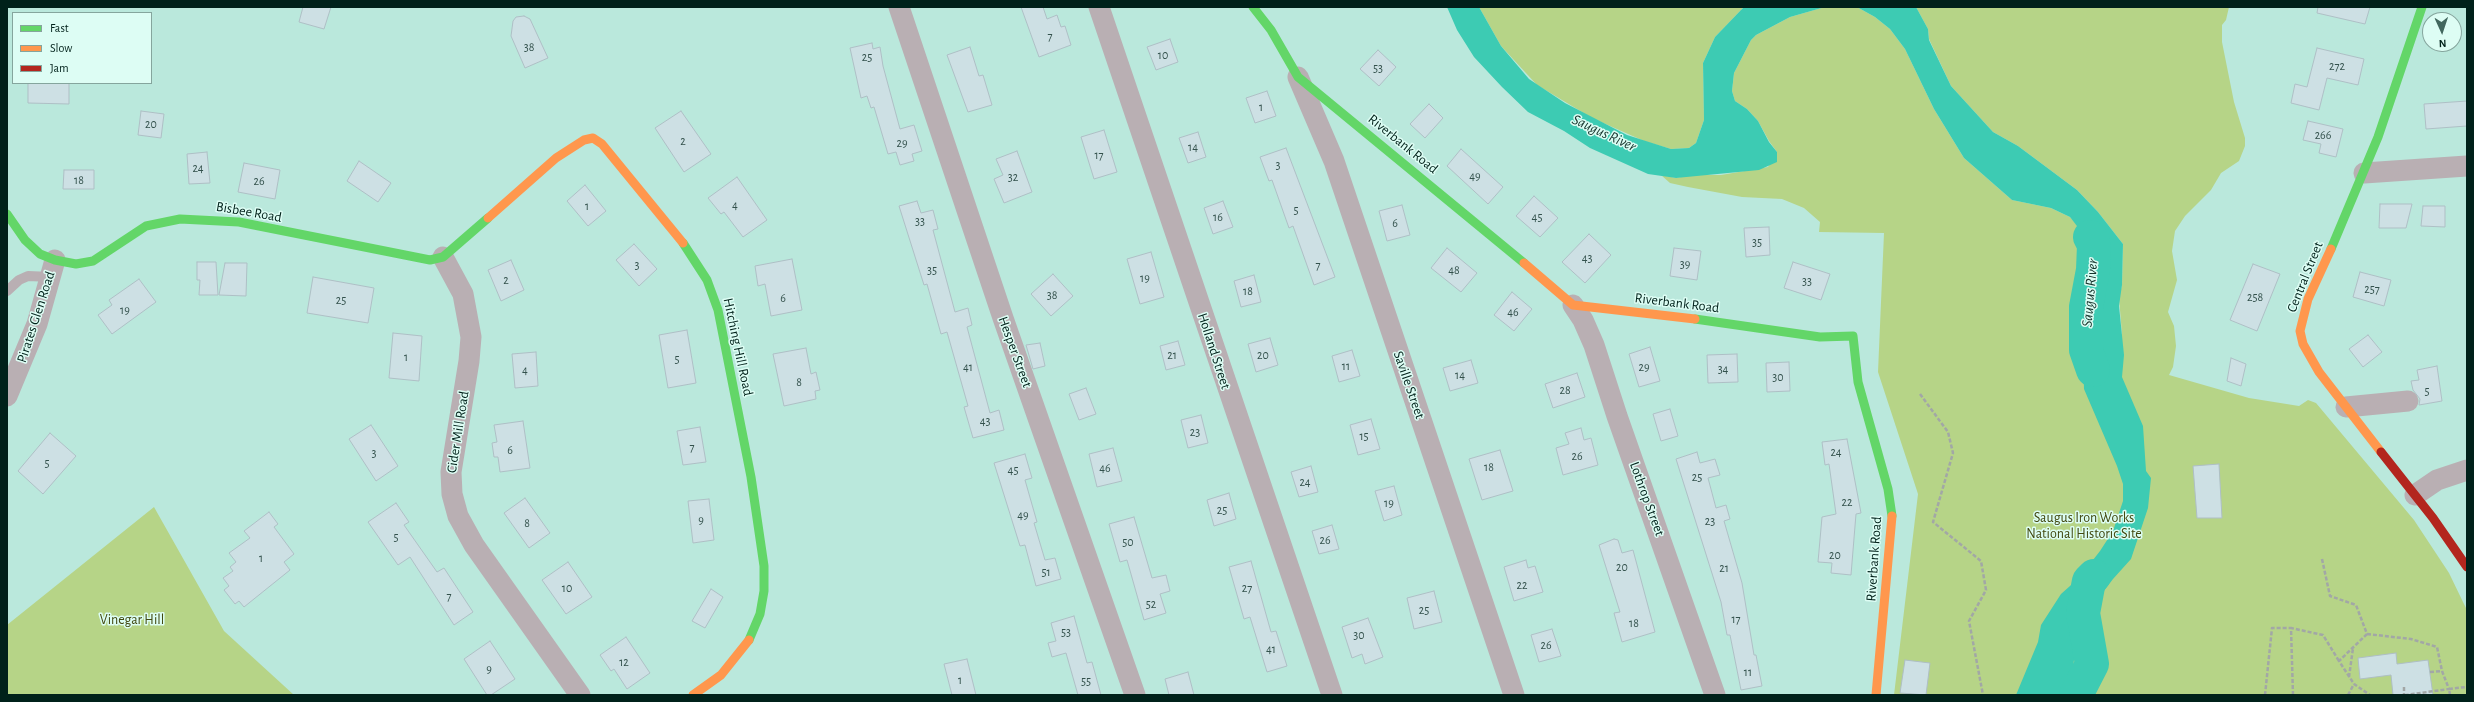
<!DOCTYPE html>
<html>
<head>
<meta charset="utf-8">
<style>
  body { margin:0 }
  #map { position:relative; width:2474px; height:702px; overflow:hidden; background:#bae8dc; font-family:"Alegreya Sans",sans-serif }
  canvas { display:block }
  .frame { position:absolute; inset:0; border:8px solid #00211a; pointer-events:none }
  .legend { position:absolute; left:12px; top:12px; width:140px; height:72px; box-sizing:border-box; background:#ddfdf4; border:1px solid #85a59d; margin:0; padding:5px 7px; list-style:none; font-size:12px; color:#00211a }
  .legend li { display:flex; align-items:center; gap:8px; height:20px }
  .legend b { width:20px; border:1px solid #85a59d }
  .north { position:absolute; left:2422px; top:12px; width:40px; height:40px; box-sizing:border-box; background:#ddfdf4; border:1px solid #85a59d; border-radius:50%; rotate:177deg; font-size:11px; font-weight:700; line-height:16px; text-align:center; color:#00211a }
  .north::after { content:''; display:block; margin:auto; width:14px; height:18px; background:#41675e; clip-path:polygon(50% 0,100% 100%,50% 72%,0 100%) }
</style>
</head>
<body>
<div id="map">
<canvas width="2474" height="702"></canvas>
<div class="frame"></div>
<ul class="legend">
<li><b style="height:5px;background:#63d668"></b>Fast</li>
<li><b style="height:5px;background:#ff974d"></b>Slow</li>
<li><b style="height:5px;background:#b3261e"></b>Jam</li>
</ul>
<div class="north">N</div>
</div>
<script>
const g = document.querySelector('canvas').getContext('2d');
g.lineJoin = 'round';
function paint(path, color) { g.fillStyle = color; g.fill(path, 'evenodd'); }
const shape = rows => new Path2D(rows.map(r => 'M' + r).join(''));
function trace(path, color, width, dash) { g.strokeStyle = color; g.lineWidth = width; g.lineCap = dash ? 'butt' : 'round'; g.setLineDash(dash || []); g.stroke(path); }
function label(font, color, halo, rows, align = 'center') {
  g.font = font + ' "Alegreya Sans",sans-serif'; g.lineWidth = 3; g.setLineDash([]); g.textBaseline = 'middle'; g.strokeStyle = halo; g.fillStyle = color; for (const [text, x, y, turn = 0] of rows) {
    g.save(); g.translate(x, y); g.rotate((+turn || 0) * Math.PI / 180); g.textAlign = isNaN(turn) ? turn : align; if (halo) g.strokeText(text, 0, 0); g.fillText(text, 0, 0); g.restore();
  }
}
paint(shape([
  [1479,7,1744,7,1715,37,1703,63,1704,120,1696,143,1689,148,1671,149,1644,141,1592,118,1537,85,1501,46],
  [1825,7,1857,7,1875,17,1890,29,1905,49,1934,109,1964,158,2012,200,2051,208,2070,217,2077,225,2088,247,2091,273,2083,351,2122,334,2119,298,2122,285,2123,244,2098,212,2077,190,2018,146,1993,132,1951,86,1929,39,1928,29,1916,7,2229,7,2226,20,2222,25,2222,42,2234,102,2245,138,2245,146,2239,161,2221,173,2211,190,2185,216,2175,231,2172,251,2177,280,2168,312,2174,326,2176,346,2173,367,2169,375,2249,398,2299,406,2308,400,2316,403,2414,520,2449,573,2463,602,2467,610,2467,695,1894,695,1918,494,1878,372,1884,233,1819,232,1820,222,1804,208,1782,199,1742,197,1688,187,1670,183,1661,175,1676,178,1692,175,1721,175,1768,167,1777,152,1769,141,1758,121,1747,109,1735,101,1732,91,1734,73,1751,40,1756,35,1790,17],
  [154,507,224,631,294,695,7,695,7,625]
]), '#b6d487');
paint(shape([
  [1447,7,1479,7,1501,46,1529,79,1565,103,1627,135,1671,149,1689,148,1696,143,1704,120,1703,63,1715,37,1741,10,1744,7,1825,7,1790,17,1756,35,1751,40,1734,73,1732,91,1735,101,1747,109,1758,121,1769,142,1777,152,1777,162,1759,170,1676,178,1648,174,1590,148,1564,131,1528,112,1502,87,1474,57,1457,30],
  [1857,7,1916,7,1928,29,1929,40,1951,86,1993,132,2018,146,2077,190,2098,212,2123,244,2122,285,2119,306,2124,355,2122,377,2143,426,2146,471,2151,478,2148,508,2131,559,2113,579,2091,608,2079,631,2068,695,2016,695,2038,642,2041,625,2061,594,2079,578,2100,551,2113,531,2123,501,2123,484,2117,466,2084,389,2083,351,2091,273,2088,247,2080,230,2070,217,2051,208,2012,200,1964,158,1934,109,1905,49,1890,29,1875,17]
]), '#3dcbb3');
trace(shape([
  [2090,237,2094,245,2093,270,2086,307,2086,350,2093,370],
  [2076,695,2092,664,2083,613,2089,581,2094,576]
]), '#3dcbb3', 34);
const building = shape([
  [303,7,331,7,324,29,299,22,303,7],
  [1021,7,1043,7,1047,19,1057,15,1061,27,1065,26,1071,45,1039,57,1021,7],
  [2318,7,2370,7,2365,24,2317,13,2318,7],
  [524,16,530,19,548,58,525,68,511,36,513,21,516,17,524,16],
  [1170,39,1178,62,1156,70,1147,47,1170,39],
  [872,43,873,49,880,47,883,66,900,129,914,125,922,151,912,154,914,161,900,165,896,152,888,154,874,107,871,108,867,96,861,98,850,48,872,43],
  [970,47,979,76,983,75,992,105,968,112,947,55,970,47],
  [2317,48,2364,59,2358,85,2327,78,2319,110,2291,103,2295,84,2307,87,2317,48],
  [1378,50,1396,67,1379,86,1360,69,1378,50],
  [28,83,69,83,69,104,28,103,28,83],
  [1267,91,1276,116,1255,123,1246,98,1267,91],
  [2467,101,2467,126,2426,129,2424,104,2467,101],
  [1429,104,1443,118,1425,138,1410,124,1429,104],
  [141,111,164,114,161,138,138,135,141,111],
  [681,111,711,154,684,172,655,128,681,111],
  [2308,121,2343,129,2336,157,2319,153,2321,144,2303,140,2308,121],
  [1104,130,1117,172,1094,179,1081,137,1104,130],
  [1198,132,1206,157,1188,163,1179,138,1198,132],
  [1286,148,1335,277,1314,285,1293,226,1289,228,1272,180,1269,181,1260,157,1286,148],
  [1461,149,1503,187,1488,204,1447,166,1461,149],
  [1017,151,1032,192,1004,203,994,179,1003,175,996,159,1017,151],
  [207,152,210,183,189,184,187,154,207,152],
  [359,161,391,183,378,202,347,181,359,161],
  [244,163,280,170,275,199,238,192,244,163],
  [64,170,94,170,94,189,63,189,64,170],
  [737,177,767,220,743,237,724,212,721,214,708,198,737,177],
  [585,185,606,211,588,226,567,201,585,185],
  [1534,196,1558,218,1540,237,1516,216,1534,196],
  [917,201,921,213,933,210,938,229,933,230,955,312,968,308,972,325,967,327,990,413,999,410,1004,430,973,438,964,407,968,406,947,332,941,334,927,284,924,285,899,206,917,201],
  [1223,201,1233,227,1213,234,1204,208,1223,201],
  [2380,204,2412,204,2406,228,2379,228,2380,204],
  [1402,205,1410,235,1387,241,1379,211,1402,205],
  [2423,206,2445,206,2445,227,2421,226,2423,206],
  [1769,227,1770,255,1746,257,1744,228,1769,227],
  [1589,234,1611,255,1585,283,1562,262,1589,234],
  [634,244,657,269,639,286,616,260,634,244],
  [1447,248,1477,273,1461,292,1431,268,1447,248],
  [1674,248,1701,251,1697,280,1670,276,1674,248],
  [1151,252,1164,297,1140,304,1127,259,1151,252],
  [792,259,802,310,771,316,765,284,758,286,755,266,792,259],
  [511,260,524,290,501,301,488,270,511,260],
  [197,262,216,262,218,295,199,295,200,280,197,280,197,262],
  [1793,262,1830,274,1821,300,1784,288,1793,262],
  [225,263,247,263,246,296,219,295,225,263],
  [2253,264,2280,274,2257,331,2230,320,2253,264],
  [2360,272,2391,280,2384,306,2353,297,2360,272],
  [1053,274,1073,296,1051,316,1031,294,1053,274],
  [1254,275,1261,302,1241,307,1234,281,1254,275],
  [313,277,374,288,368,323,307,313,313,277],
  [139,279,156,302,112,334,98,315,112,305,109,300,139,279],
  [1512,292,1532,309,1514,331,1494,315,1512,292],
  [687,330,696,383,668,388,659,335,687,330],
  [393,333,422,336,419,381,389,378,393,333],
  [2368,335,2382,352,2363,367,2349,349,2368,335],
  [1270,338,1278,365,1256,372,1248,344,1270,338],
  [1178,341,1185,365,1166,370,1160,346,1178,341],
  [1040,343,1045,366,1033,369,1026,345,1040,343],
  [1650,347,1660,381,1639,387,1629,354,1650,347],
  [806,348,811,374,816,372,820,390,815,391,816,399,784,406,773,354,806,348],
  [1352,350,1360,376,1339,382,1332,356,1352,350],
  [536,352,538,386,515,388,512,354,536,352],
  [1737,354,1738,382,1708,383,1707,355,1737,354],
  [2231,358,2246,364,2241,386,2227,381,2231,358],
  [1471,360,1478,383,1450,391,1443,368,1471,360],
  [1789,362,1790,391,1767,392,1766,363,1789,362],
  [2437,366,2442,401,2419,405,2420,399,2413,390,2411,381,2419,380,2417,370,2437,366],
  [1577,373,1585,397,1553,408,1545,384,1577,373],
  [1086,388,1096,414,1079,420,1069,394,1086,388],
  [1670,409,1678,436,1661,441,1653,414,1670,409],
  [1201,415,1208,443,1188,448,1181,420,1201,415],
  [1371,419,1380,449,1358,455,1350,425,1371,419],
  [523,421,530,468,500,472,498,457,494,457,492,443,497,442,494,425,523,421],
  [371,425,398,466,376,481,349,439,371,425],
  [700,427,706,462,683,465,677,431,700,427],
  [1581,428,1584,440,1591,438,1598,465,1563,475,1556,448,1569,444,1565,433,1581,428],
  [50,433,76,456,43,494,18,471,50,433],
  [1847,439,1861,513,1856,514,1851,575,1831,573,1832,563,1818,562,1822,517,1836,514,1829,464,1825,465,1822,442,1847,439],
  [1113,448,1122,481,1097,487,1089,454,1113,448],
  [1500,450,1513,491,1482,500,1469,459,1500,450],
  [1697,452,1700,463,1715,459,1720,475,1708,478,1716,508,1726,505,1730,519,1724,521,1742,583,1754,655,1756,655,1762,686,1741,690,1730,635,1727,635,1721,602,1676,459,1697,452],
  [1025,454,1032,478,1025,480,1037,522,1034,523,1045,560,1055,558,1061,579,1036,586,1025,545,1020,546,994,463,1025,454],
  [2219,464,2222,518,2197,518,2193,466,2219,464],
  [1311,466,1318,492,1299,497,1291,472,1311,466],
  [1394,486,1402,515,1384,521,1375,491,1394,486],
  [1229,493,1236,519,1214,526,1207,500,1229,493],
  [525,498,550,533,529,548,504,513,525,498],
  [709,499,714,540,693,543,688,501,709,499],
  [396,503,409,522,404,525,437,572,444,568,473,612,454,625,410,557,398,565,368,522,396,503],
  [269,512,278,524,274,527,294,554,284,562,290,570,244,607,239,601,235,604,224,590,229,586,223,578,233,571,230,567,236,562,229,553,250,538,244,531,269,512],
  [1134,517,1152,578,1166,575,1170,591,1160,594,1166,613,1144,620,1127,560,1120,562,1109,524,1134,517],
  [1332,525,1339,549,1319,554,1312,531,1332,525],
  [1614,539,1618,540,1622,553,1633,550,1655,632,1622,642,1614,613,1620,612,1599,545,1614,539],
  [1526,560,1528,568,1535,566,1543,592,1514,601,1504,567,1526,560],
  [1251,561,1271,632,1276,631,1287,666,1267,672,1250,617,1244,619,1229,567,1251,561],
  [568,562,592,597,566,614,542,580,568,562],
  [711,589,723,597,705,628,692,621,711,589],
  [1434,591,1442,622,1414,629,1407,598,1434,591],
  [1074,616,1087,663,1092,662,1101,695,1078,695,1066,653,1052,657,1048,643,1056,641,1051,623,1074,616],
  [1368,618,1383,657,1365,664,1362,654,1352,658,1342,627,1368,618],
  [1552,629,1561,656,1539,662,1531,635,1552,629],
  [626,637,650,673,627,689,614,669,611,671,600,655,626,637],
  [490,641,515,679,491,695,487,695,464,659,490,641],
  [2396,653,2397,664,2428,660,2433,695,2393,695,2391,675,2360,679,2358,658,2396,653],
  [967,659,976,695,952,695,944,664,967,659],
  [1905,660,1930,663,1926,695,1900,693,1905,660],
  [1188,672,1194,695,1169,695,1165,679,1188,672]
]);
paint(building, '#cde0e4');
trace(building, '#aebfc5', 1);
trace(shape([
  [1920,394,1948,432,1953,453,1933,522,1981,561,1986,590,1969,621,1983,695],
  [2322,559,2330,596,2356,605,2367,634],
  [2367,634,2411,639,2437,647,2442,671,2449,689,2406,695],
  [2367,634,2339,661,2354,684,2370,695],
  [2430,672,2442,671],
  [2349,677,2353,648],
  [2404,687,2404,695],
  [2265,695,2272,628,2291,628],
  [2293,695,2291,628,2323,635,2339,661],
  [2348,695,2354,684],
  [2450,695,2449,689,2466,687]
]), '#a2a7a6', 2.5, [4, 2]);
trace(shape([
  [7,291,19,280,28,276,51,277]
]), '#b9afb3', 10);
trace(shape([
  [899,7,1003,318,1135,695],
  [1099,7,1332,695],
  [1298,77,1334,161,1514,695],
  [2364,173,2467,166],
  [443,257,463,294,471,337,469,361,451,472,452,494,458,516,474,545,580,695],
  [1573,305,1583,320,1594,345,1617,416,1715,695],
  [7,396,37,324,55,260],
  [2346,407,2408,401],
  [2415,495,2437,480,2467,470]
]), '#b9afb3', 21);
trace(shape([
  [1253,7,1271,30,1298,77,1524,263],
  [7,214,25,240,40,254,55,260,76,264,93,261,146,226,180,219,239,222,430,260,443,257,488,218],
  [683,243,707,280,718,310,751,477,764,566,764,591,760,614,749,640],
  [2331,249,2378,137,2422,7],
  [1695,319,1820,337,1853,336,1858,382,1888,489,1892,516]
]), '#63d668', 9);
trace(shape([
  [488,218,556,158,584,140,593,138,602,144,683,243],
  [2331,249,2308,299,2300,331,2303,344,2319,372,2381,452],
  [1524,263,1573,305,1695,319],
  [693,695,721,675,749,640],
  [1876,695,1892,516]
]), '#ff974d', 9);
trace(shape([
  [2381,452,2433,518,2467,567]
]), '#b3261e', 9);
label('12px', '#33514c', null, [
  ["7",1050,36],
  ["38",529,47],
  ["10",1163,55],
  ["25",867,57],
  ["272",2337,66],
  ["53",1378,68],
  ["1",1261,107],
  ["20",151,124],
  ["266",2323,135],
  ["2",683,141],
  ["29",902,143],
  ["14",1193,147],
  ["17",1099,155],
  ["3",1278,165],
  ["24",198,168],
  ["49",1475,176],
  ["32",1013,177],
  ["18",79,180],
  ["26",259,181],
  ["4",735,205],
  ["1",587,206],
  ["5",1296,210],
  ["16",1218,217],
  ["45",1537,217],
  ["33",920,221],
  ["6",1395,223],
  ["35",1757,242],
  ["43",1587,258],
  ["39",1685,264],
  ["3",637,265],
  ["7",1318,265],
  ["35",932,270],
  ["48",1454,270],
  ["19",1145,278],
  ["2",506,280],
  ["33",1807,281],
  ["257",2372,289],
  ["18",1248,291],
  ["38",1052,295],
  ["258",2255,297],
  ["6",783,298],
  ["25",341,300],
  ["19",125,310],
  ["46",1513,312],
  ["21",1172,355],
  ["20",1263,355],
  ["1",406,357],
  ["5",677,359],
  ["11",1346,366],
  ["41",968,367],
  ["29",1644,367],
  ["34",1723,369],
  ["4",525,370],
  ["14",1460,375],
  ["30",1778,377],
  ["8",799,382],
  ["28",1565,390],
  ["5",2427,391],
  ["43",985,421],
  ["23",1195,432],
  ["15",1364,436],
  ["7",692,447],
  ["6",510,450],
  ["24",1836,452],
  ["3",374,453],
  ["26",1577,456],
  ["5",47,463],
  ["18",1489,467],
  ["46",1105,468],
  ["45",1013,470],
  ["25",1697,477],
  ["24",1305,482],
  ["22",1847,502],
  ["19",1389,503],
  ["25",1222,510],
  ["49",1023,515],
  ["9",701,520],
  ["23",1710,521],
  ["8",527,523],
  ["5",396,537],
  ["26",1325,540],
  ["50",1128,542],
  ["20",1835,555],
  ["1",261,558],
  ["20",1622,567],
  ["21",1724,568],
  ["51",1046,572],
  ["22",1522,585],
  ["10",567,588],
  ["27",1247,588],
  ["7",449,596],
  ["52",1151,604],
  ["25",1424,610],
  ["17",1736,619],
  ["18",1634,623],
  ["53",1066,632],
  ["30",1359,635],
  ["26",1546,645],
  ["41",1271,649],
  ["12",624,662],
  ["9",489,669],
  ["11",1748,672],
  ["1",960,680],
  ["55",1086,681]
]);
label('14px', '#00211a', '#ddfdf4', [
  ["Riverbank Road",1403,144,39],
  ["Bisbee Road",249,212,10],
  ["Central Street",2305,277,-68],
  ["Riverbank Road",1677,303,7],
  ["Pirates Glen Road",36,317,-72],
  ["Hitching Hill Road",738,347,78],
  ["Holland Street",1214,351,72],
  ["Hesper Street",1015,352,70],
  ["Saville Street",1409,385,71],
  ["Cider Mill Road",458,432,-81],
  ["Lothrop Street",1647,499,70],
  ["Riverbank Road",1874,559,-86]
]);
label('14px', '#41480f', '#ddfdf4', [
  ["Saugus Iron Works",2084,518],
  ["National Historic Site",2084,534],
  ["Vinegar Hill",132,620]
]);
label('italic 15px', '#15342d', '#ddfdf4', [
  ["Saugus River",1604,133,25],
  ["Saugus River",2090,293,-85]
]);
</script>
</body>
</html>
